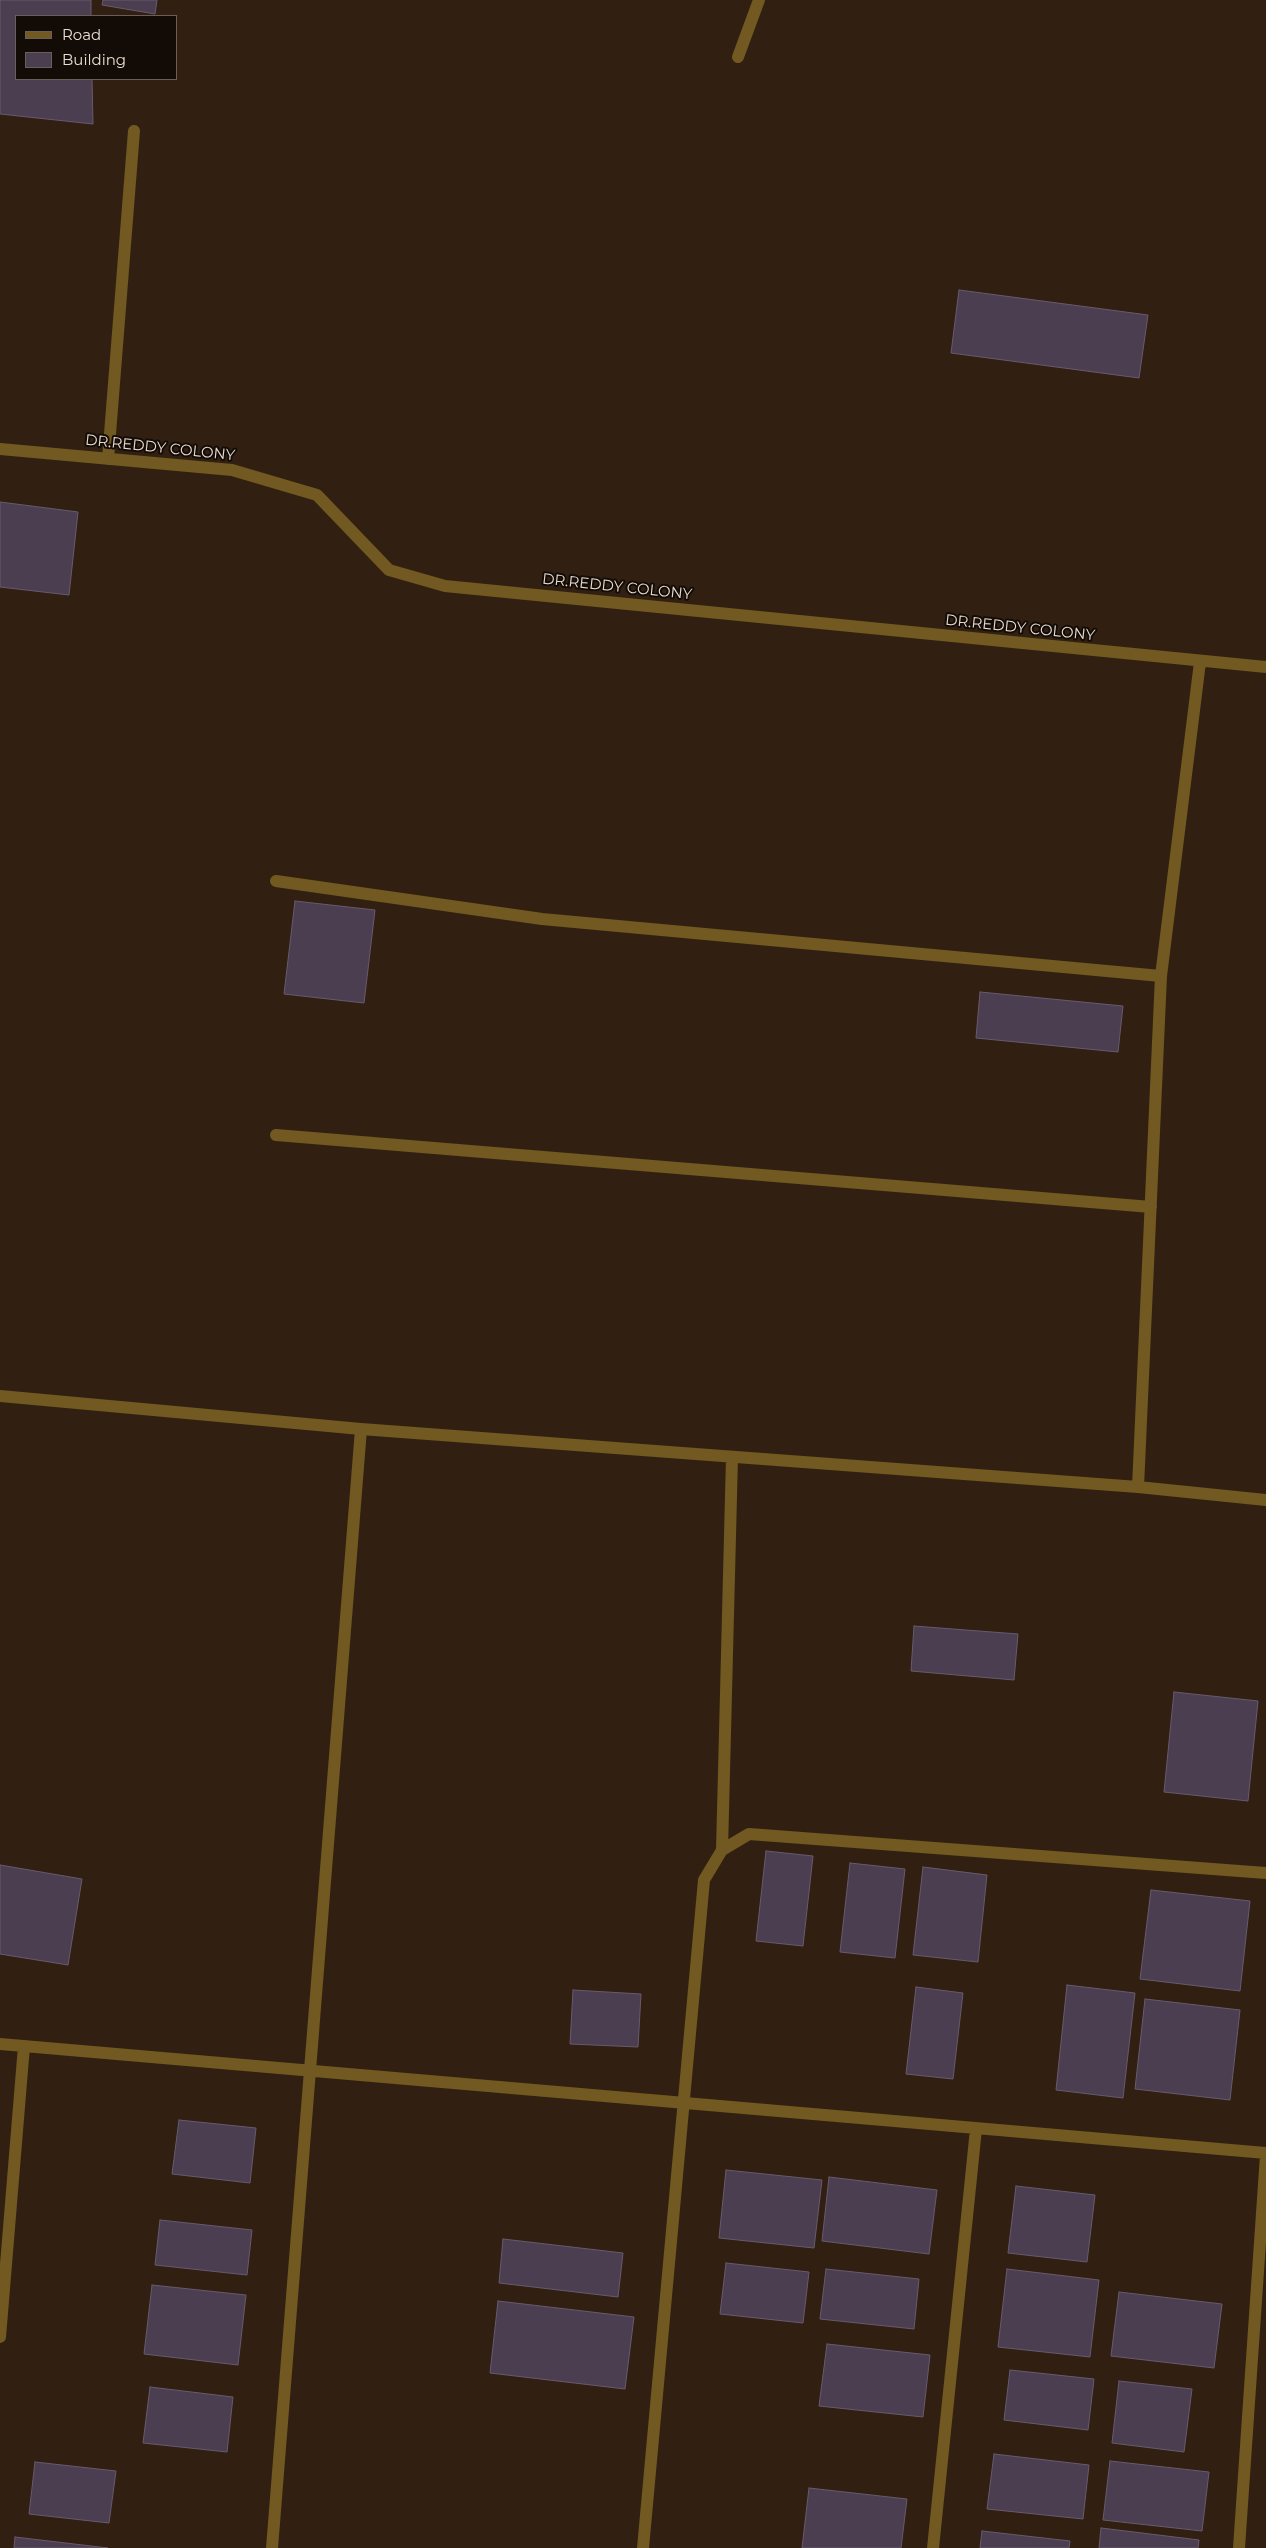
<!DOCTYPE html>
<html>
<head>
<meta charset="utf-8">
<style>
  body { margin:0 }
  #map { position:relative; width:1266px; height:2548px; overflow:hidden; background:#312011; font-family:Montserrat,sans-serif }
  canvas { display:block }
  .legend { position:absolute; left:15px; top:15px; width:162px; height:65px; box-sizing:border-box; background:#130b06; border:1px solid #695f58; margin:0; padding:6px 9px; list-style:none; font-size:15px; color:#e9ddd3 }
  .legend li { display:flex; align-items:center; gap:10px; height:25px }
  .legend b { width:25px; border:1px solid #695f58 }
</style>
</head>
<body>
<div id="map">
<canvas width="1266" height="2548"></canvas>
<ul class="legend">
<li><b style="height:6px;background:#715921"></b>Road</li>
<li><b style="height:14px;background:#4b3e51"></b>Building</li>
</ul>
</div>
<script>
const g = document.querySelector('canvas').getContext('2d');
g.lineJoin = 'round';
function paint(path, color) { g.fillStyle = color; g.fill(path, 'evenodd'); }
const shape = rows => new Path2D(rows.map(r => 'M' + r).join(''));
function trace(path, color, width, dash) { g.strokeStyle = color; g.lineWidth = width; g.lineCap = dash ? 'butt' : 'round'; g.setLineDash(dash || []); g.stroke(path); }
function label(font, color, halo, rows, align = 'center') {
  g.font = font + ' Montserrat,sans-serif'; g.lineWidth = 4; g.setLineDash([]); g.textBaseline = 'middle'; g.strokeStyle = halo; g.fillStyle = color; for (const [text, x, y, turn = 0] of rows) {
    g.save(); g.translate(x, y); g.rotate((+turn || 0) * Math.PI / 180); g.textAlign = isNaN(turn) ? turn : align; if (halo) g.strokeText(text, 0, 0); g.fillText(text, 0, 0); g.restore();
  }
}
const building = shape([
  [0,0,91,0,91,16,16,16,16,79,92,79,93,124,0,114,0,0],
  [103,0,157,0,155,14,102,5,103,0],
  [959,290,1148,315,1139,378,951,353,959,290],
  [0,502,78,512,69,595,0,587,0,502],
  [295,901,375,910,364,1003,284,994,295,901],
  [980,992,1123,1006,1118,1052,976,1038,980,992],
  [914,1626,1018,1634,1014,1680,911,1671,914,1626],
  [1174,1692,1258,1701,1248,1801,1164,1792,1174,1692],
  [766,1851,813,1856,803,1946,756,1941,766,1851],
  [850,1863,905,1869,895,1958,840,1952,850,1863],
  [0,1865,82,1879,68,1965,0,1954,0,1865],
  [923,1867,987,1875,978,1962,913,1955,923,1867],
  [1151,1890,1250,1901,1240,1991,1140,1979,1151,1890],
  [1067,1985,1135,1993,1123,2098,1056,2090,1067,1985],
  [916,1987,963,1993,953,2079,906,2074,916,1987],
  [573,1990,641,1994,638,2047,570,2044,573,1990],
  [1145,1999,1240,2010,1230,2100,1135,2089,1145,1999],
  [179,2120,256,2128,250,2183,172,2174,179,2120],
  [726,2170,822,2180,814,2248,719,2238,726,2170],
  [829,2177,937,2190,929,2254,822,2241,829,2177],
  [1016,2186,1095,2195,1087,2262,1008,2253,1016,2186],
  [160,2220,252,2230,247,2275,155,2265,160,2220],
  [503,2239,623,2253,618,2297,499,2283,503,2239],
  [726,2263,809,2272,803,2323,720,2314,726,2263],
  [826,2269,919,2279,914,2329,820,2319,826,2269],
  [1007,2269,1099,2280,1090,2357,998,2347,1007,2269],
  [152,2285,246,2295,238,2365,144,2354,152,2285],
  [1119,2292,1222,2304,1214,2368,1111,2356,1119,2292],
  [498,2301,634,2317,625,2389,490,2373,498,2301],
  [827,2344,930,2355,923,2417,819,2406,827,2344],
  [1010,2370,1094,2379,1088,2430,1004,2420,1010,2370],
  [1119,2381,1192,2389,1184,2452,1112,2443,1119,2381],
  [150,2387,233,2397,227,2452,143,2443,150,2387],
  [994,2454,1089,2465,1083,2519,987,2509,994,2454],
  [1110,2461,1209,2472,1202,2531,1103,2520,1110,2461],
  [35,2462,116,2471,109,2523,29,2514,35,2462],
  [809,2488,907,2499,901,2548,802,2548,809,2488],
  [1101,2528,1199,2540,1198,2548,1099,2548,1101,2528],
  [982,2531,1070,2541,1069,2548,980,2548,982,2531],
  [15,2537,108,2548,14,2548,15,2537]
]);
paint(building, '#4b3e51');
trace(building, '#685a6f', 1);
trace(shape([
  [738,57,759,0]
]), '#715921', 12);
trace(shape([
  [0,449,232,470,317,495,389,570,445,586,1266,667],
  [108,459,134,131],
  [276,881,542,919,1161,976],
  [276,1135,1151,1207],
  [0,1396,361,1429,1138,1487,1266,1500],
  [1138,1487,1161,976,1200,662],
  [722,1850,732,1457],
  [0,2044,1266,2153],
  [0,2337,24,2046],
  [272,2548,361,1429],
  [643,2548,704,1880,722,1850,749,1834,1266,1873],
  [933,2548,976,2129],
  [1239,2548,1266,2155]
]), '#715921', 12);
label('15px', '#e9ddd3', '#130b06', [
  ["DR.REDDY COLONY",160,448,6],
  ["DR.REDDY COLONY",617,587,6],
  ["DR.REDDY COLONY",1020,628,6]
]);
</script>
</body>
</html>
